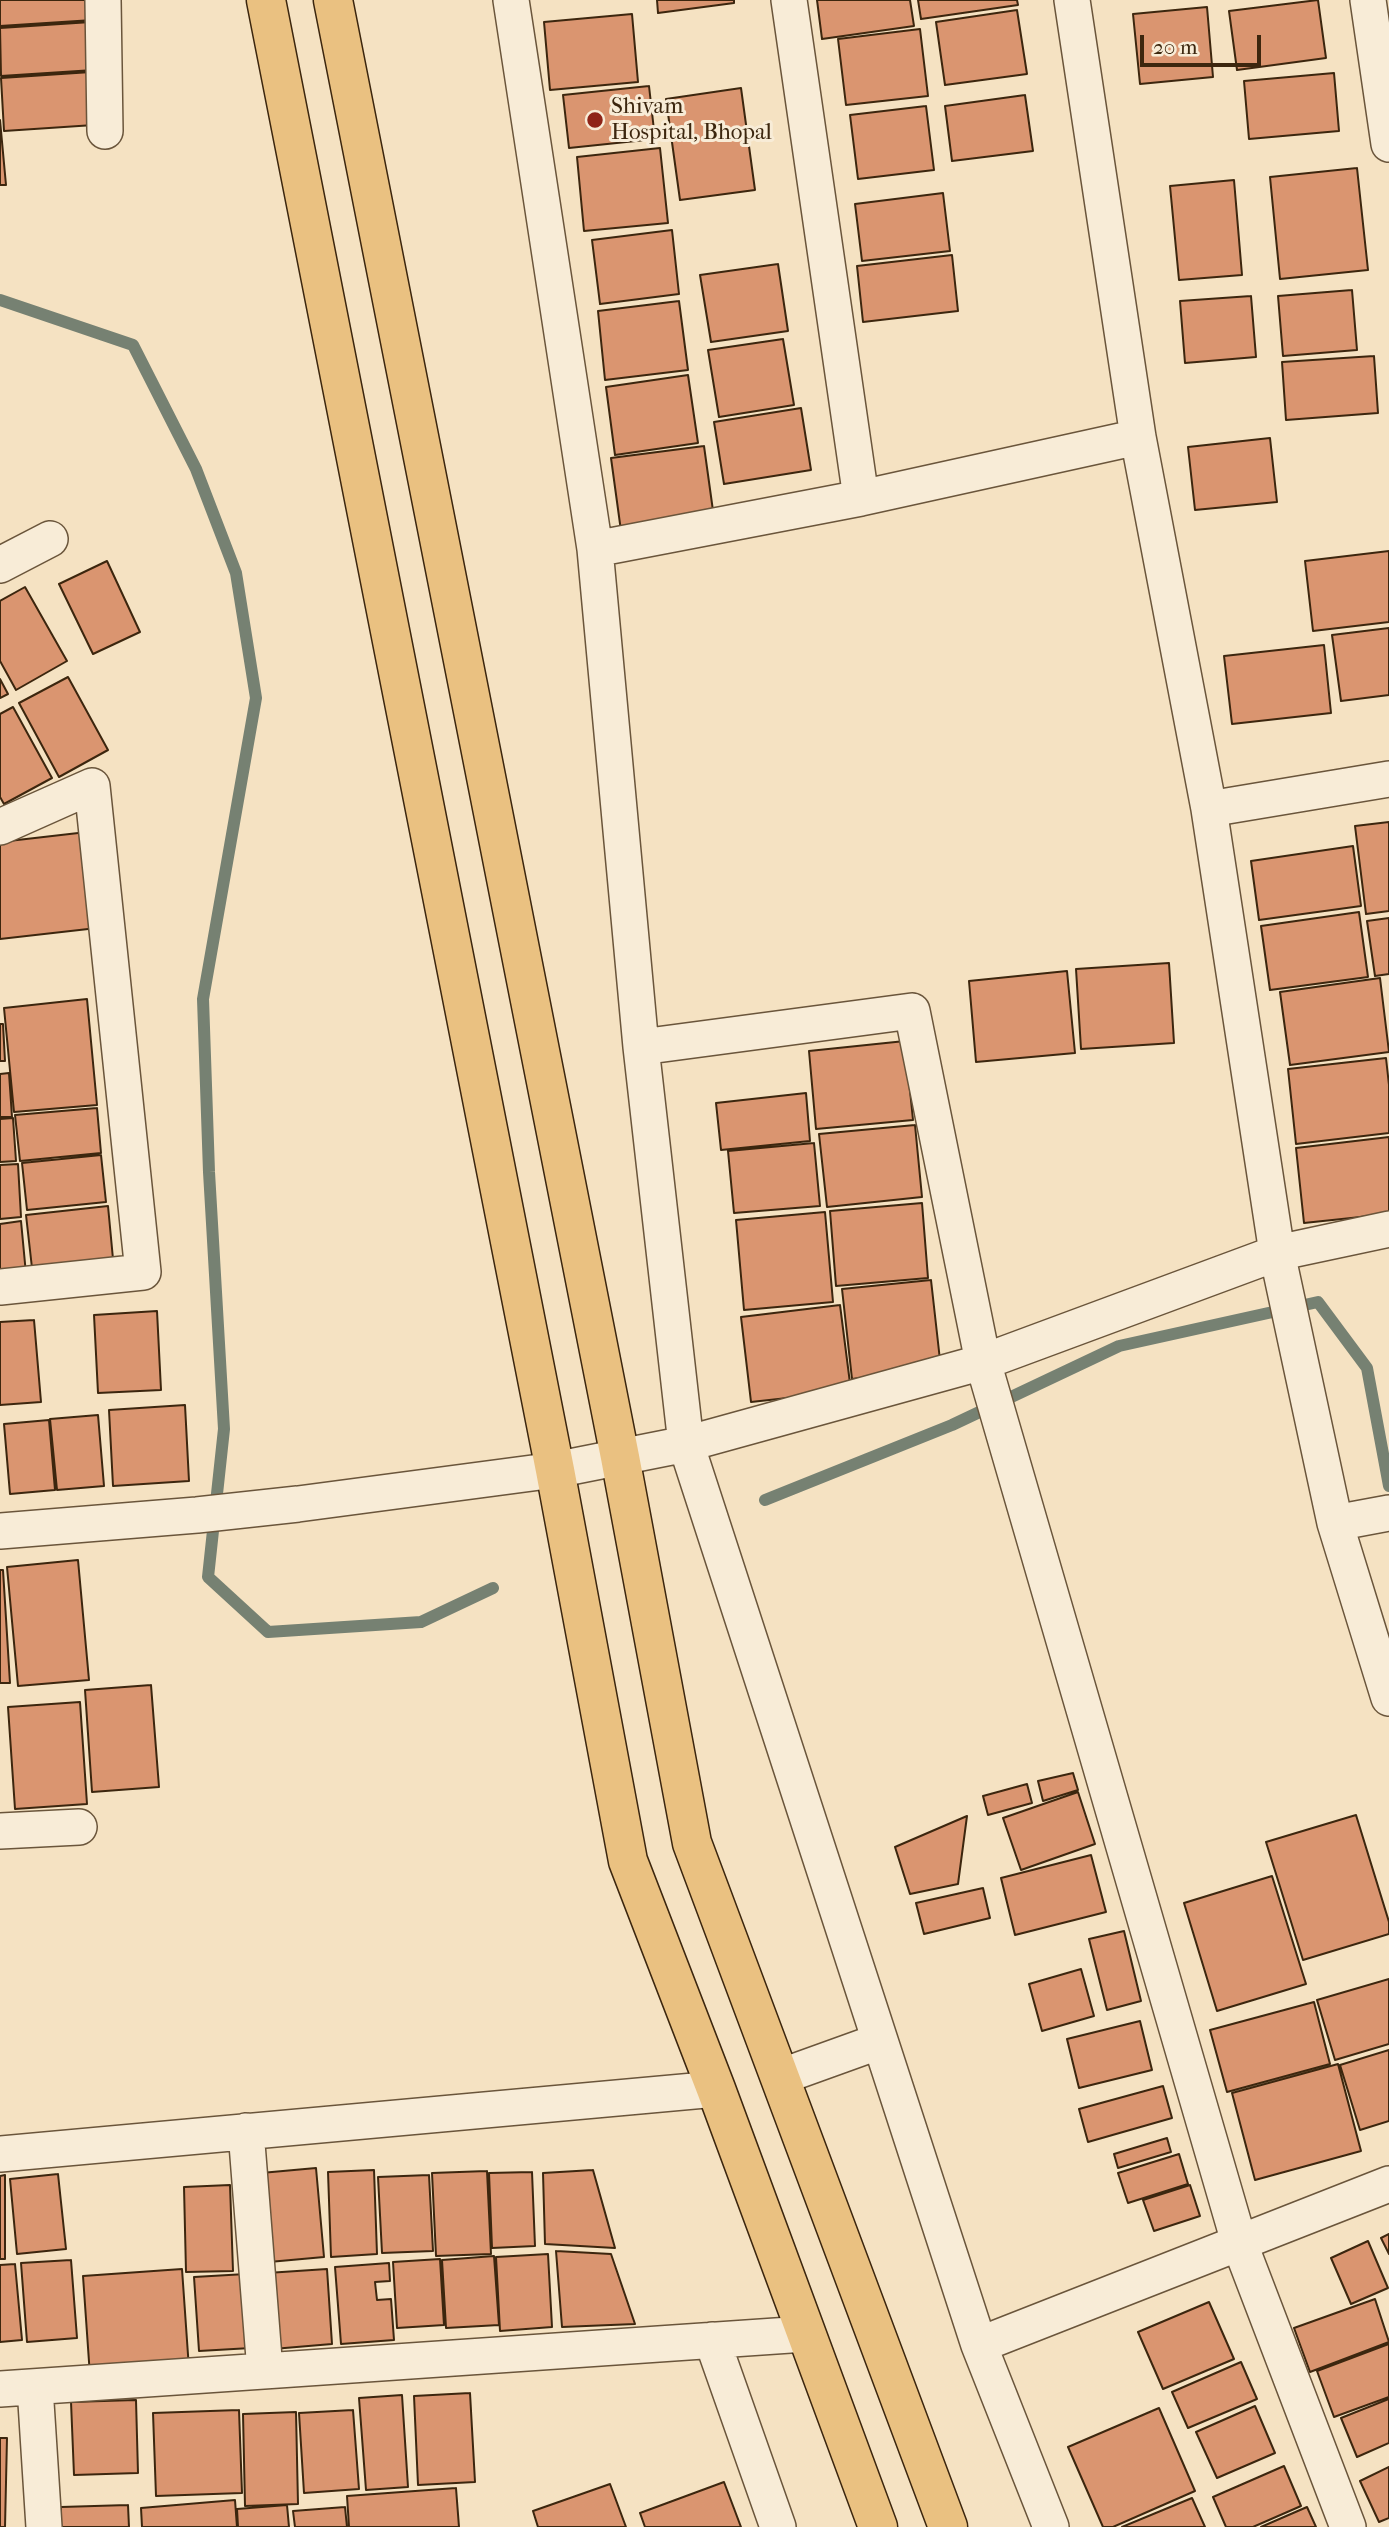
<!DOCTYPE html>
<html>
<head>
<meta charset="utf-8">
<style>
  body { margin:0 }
  #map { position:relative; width:1389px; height:2527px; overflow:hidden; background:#f5e2c2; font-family:"IM FELL French Canon",serif }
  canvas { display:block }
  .scale { position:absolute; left:1140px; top:35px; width:121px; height:32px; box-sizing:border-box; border:4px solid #3c260e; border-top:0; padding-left:9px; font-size:21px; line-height:24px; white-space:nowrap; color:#3c260e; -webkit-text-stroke:5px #f8ecd7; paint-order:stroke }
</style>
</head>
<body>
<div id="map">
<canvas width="1389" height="2527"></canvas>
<div class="scale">20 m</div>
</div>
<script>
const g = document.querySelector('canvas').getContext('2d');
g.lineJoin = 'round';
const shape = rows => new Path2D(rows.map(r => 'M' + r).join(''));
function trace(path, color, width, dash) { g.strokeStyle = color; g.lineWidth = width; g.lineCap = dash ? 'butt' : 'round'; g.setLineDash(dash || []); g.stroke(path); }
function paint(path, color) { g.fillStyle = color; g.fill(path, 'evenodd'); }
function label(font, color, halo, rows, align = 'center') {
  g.font = font + ' "IM FELL French Canon",serif'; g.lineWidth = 6; g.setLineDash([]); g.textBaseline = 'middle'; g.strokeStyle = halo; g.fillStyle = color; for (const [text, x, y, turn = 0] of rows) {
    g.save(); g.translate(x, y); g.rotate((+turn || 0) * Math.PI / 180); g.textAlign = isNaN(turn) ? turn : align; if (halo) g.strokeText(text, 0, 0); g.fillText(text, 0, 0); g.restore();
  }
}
trace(shape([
  [0,300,133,345,196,469,236,573,256,698,203,999,209,1172,224,1429,208,1577,268,1632,421,1622,493,1588],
  [765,1500,952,1425,1119,1346,1318,1302,1367,1368,1389,1486]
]), '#768172', 12);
const building = shape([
  [0,0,91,0,93,20,0,26,0,0],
  [657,0,734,0,734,3,658,13,657,0],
  [817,0,910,0,914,26,822,39,817,0],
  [918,0,1017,0,1018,5,921,19,918,0],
  [1318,0,1326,58,1237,70,1229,11,1318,0],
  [1207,7,1213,77,1140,84,1133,14,1207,7],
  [1017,10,1027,74,945,85,936,22,1017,10],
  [632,14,638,82,550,90,544,22,632,14],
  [91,22,94,70,1,76,0,28,91,22],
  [920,29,928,96,846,105,838,39,920,29],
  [91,72,94,125,4,131,1,78,91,72],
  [1334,73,1339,131,1249,139,1244,81,1334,73],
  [649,86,655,139,569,148,563,95,649,86],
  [741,88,755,190,680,200,666,99,741,88],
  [1025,95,1033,151,952,161,945,106,1025,95],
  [926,106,934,170,858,179,850,115,926,106],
  [0,120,6,185,0,185,0,120],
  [660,148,668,223,584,231,577,157,660,148],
  [1357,168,1368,270,1280,279,1270,177,1357,168],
  [1234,180,1242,275,1179,280,1170,186,1234,180],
  [943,193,950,251,862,261,855,204,943,193],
  [672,230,679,294,600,304,592,240,672,230],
  [952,255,958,311,863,322,857,266,952,255],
  [778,264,788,331,711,342,700,275,778,264],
  [1352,290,1357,350,1283,356,1278,296,1352,290],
  [1251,296,1256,357,1185,363,1180,301,1251,296],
  [679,301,688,370,605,380,598,311,679,301],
  [783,339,794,405,719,417,708,350,783,339],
  [1374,356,1378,413,1286,420,1282,362,1374,356],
  [688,375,698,443,615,455,606,387,688,375],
  [801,408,811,470,724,484,714,422,801,408],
  [1270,438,1277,502,1195,510,1188,447,1270,438],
  [704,446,714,518,621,531,611,458,704,446],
  [1389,551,1389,622,1313,631,1305,561,1389,551],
  [107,561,140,632,93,654,59,584,107,561],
  [25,587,67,661,16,690,0,661,0,601,25,587],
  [1389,628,1389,695,1341,701,1332,635,1389,628],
  [1324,645,1331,713,1232,724,1224,656,1324,645],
  [68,677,108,750,59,777,19,703,68,677],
  [0,679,8,694,0,698,0,679],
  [13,707,52,778,4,804,0,797,0,714,13,707],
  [1389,822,1389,911,1366,914,1355,826,1389,822],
  [87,832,97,928,0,939,0,842,87,832],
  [1353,846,1361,906,1259,920,1251,861,1353,846],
  [1359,912,1368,977,1270,990,1261,926,1359,912],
  [1389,918,1389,974,1375,976,1367,921,1389,918],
  [1169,963,1174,1043,1081,1049,1076,969,1169,963],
  [1067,971,1075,1053,976,1062,969,981,1067,971],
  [1380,978,1389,1052,1290,1065,1280,992,1380,978],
  [87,999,97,1105,14,1112,4,1008,87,999],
  [0,1024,3,1024,5,1061,0,1061,0,1024],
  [905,1041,913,1120,816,1129,809,1051,905,1041],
  [1386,1058,1389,1085,1389,1133,1296,1144,1288,1069,1386,1058],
  [9,1073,12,1117,0,1117,0,1074,9,1073],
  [806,1093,810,1141,721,1150,716,1103,806,1093],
  [97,1108,101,1153,20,1161,15,1115,97,1108],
  [13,1118,16,1161,0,1162,0,1119,13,1118],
  [915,1125,922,1197,827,1207,819,1134,915,1125],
  [1389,1137,1389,1214,1304,1223,1296,1148,1389,1137],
  [814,1143,820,1206,734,1213,728,1151,814,1143],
  [101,1155,106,1202,27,1210,22,1163,101,1155],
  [18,1164,21,1217,0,1219,0,1165,18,1164],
  [922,1203,928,1278,836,1286,830,1211,922,1203],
  [108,1206,113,1259,32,1268,26,1215,108,1206],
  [825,1212,833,1302,744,1310,736,1220,825,1212],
  [21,1221,26,1274,0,1276,0,1224,21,1221],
  [931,1280,941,1369,852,1379,842,1289,931,1280],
  [840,1305,851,1391,751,1402,741,1317,840,1305],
  [157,1311,161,1390,98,1393,94,1315,157,1311],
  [34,1320,41,1402,0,1405,0,1322,34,1320],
  [185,1405,189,1481,113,1486,109,1410,185,1405],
  [98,1415,104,1486,57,1490,50,1419,98,1415],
  [49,1420,55,1490,10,1494,4,1424,49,1420],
  [78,1560,89,1680,18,1686,7,1567,78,1560],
  [0,1570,3,1570,10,1683,0,1683,0,1570],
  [151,1685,159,1787,92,1792,85,1690,151,1685],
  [80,1702,87,1804,15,1809,8,1707,80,1702],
  [1073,1773,1078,1790,1043,1801,1038,1781,1073,1773],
  [1027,1784,1032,1803,988,1815,983,1796,1027,1784],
  [1078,1792,1095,1844,1021,1870,1003,1818,1078,1792],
  [1356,1815,1389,1922,1389,1934,1303,1960,1266,1842,1356,1815],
  [967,1816,958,1884,910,1894,895,1847,967,1816],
  [1091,1855,1106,1912,1015,1935,1001,1878,1091,1855],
  [1272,1876,1306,1984,1217,2011,1184,1903,1272,1876],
  [983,1888,990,1918,924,1934,916,1903,983,1888],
  [1124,1931,1141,2001,1107,2010,1089,1939,1124,1931],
  [1081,1969,1094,2016,1042,2031,1029,1984,1081,1969],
  [1389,1979,1389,2044,1335,2060,1317,2000,1389,1979],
  [1314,2002,1330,2064,1227,2092,1210,2030,1314,2002],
  [1140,2021,1152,2070,1079,2088,1067,2039,1140,2021],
  [1389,2050,1389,2121,1360,2130,1340,2065,1389,2050],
  [1338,2064,1361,2151,1255,2180,1232,2093,1338,2064],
  [1163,2086,1172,2118,1088,2142,1079,2109,1163,2086],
  [1167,2138,1171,2152,1118,2168,1114,2154,1167,2138],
  [1179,2154,1188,2184,1128,2203,1118,2173,1179,2154],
  [316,2168,324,2257,269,2262,261,2173,316,2168],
  [374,2170,377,2254,331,2257,328,2172,374,2170],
  [593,2170,615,2248,545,2244,543,2173,593,2170],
  [487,2171,491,2254,436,2256,432,2173,487,2171],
  [532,2172,535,2246,492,2248,489,2173,532,2172],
  [58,2174,66,2249,17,2254,10,2179,58,2174],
  [5,2175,5,2259,0,2259,0,2176,5,2175],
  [429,2175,433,2251,382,2253,378,2177,429,2175],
  [230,2185,233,2271,186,2272,184,2187,230,2185],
  [1190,2185,1200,2216,1154,2231,1143,2200,1190,2185],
  [1389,2234,1389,2254,1381,2238,1389,2234],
  [1368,2241,1388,2288,1351,2304,1331,2258,1368,2241],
  [556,2251,611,2254,635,2324,562,2327,556,2251],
  [548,2254,552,2327,500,2331,496,2257,548,2254],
  [494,2256,499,2325,446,2328,442,2260,494,2256],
  [440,2259,444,2325,397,2328,393,2262,440,2259],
  [71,2260,77,2338,27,2342,21,2263,71,2260],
  [389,2263,390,2281,375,2282,377,2300,391,2299,394,2340,341,2344,335,2267,389,2263],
  [15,2264,22,2340,0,2342,0,2265,15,2264],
  [182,2269,189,2369,90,2376,83,2276,182,2269],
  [327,2269,332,2344,273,2349,267,2273,327,2269],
  [246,2274,251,2348,199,2351,194,2277,246,2274],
  [1375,2299,1389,2342,1310,2372,1294,2328,1375,2299],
  [1209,2302,1234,2359,1163,2389,1138,2332,1209,2302],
  [1389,2344,1389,2397,1334,2417,1317,2371,1389,2344],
  [1241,2362,1257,2399,1188,2428,1172,2392,1241,2362],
  [470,2393,475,2482,418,2485,414,2396,470,2393],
  [402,2395,408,2487,366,2490,359,2398,402,2395],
  [1389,2399,1389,2443,1357,2457,1341,2418,1389,2399],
  [136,2400,138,2473,74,2475,71,2402,136,2400],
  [1255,2406,1275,2453,1217,2478,1196,2432,1255,2406],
  [1159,2408,1195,2491,1113,2527,1103,2527,1068,2447,1159,2408],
  [239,2410,242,2493,156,2496,153,2413,239,2410],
  [353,2410,359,2489,304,2493,299,2413,353,2410],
  [296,2412,298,2504,245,2506,243,2414,296,2412],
  [0,2438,7,2438,5,2527,0,2527,0,2438],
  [1284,2466,1301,2506,1253,2527,1226,2527,1213,2497,1284,2466],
  [1389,2467,1389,2518,1379,2522,1360,2481,1389,2467],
  [724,2482,741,2527,645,2527,640,2513,724,2482],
  [610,2484,626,2527,538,2527,533,2511,610,2484],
  [456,2488,459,2527,349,2527,347,2496,456,2488],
  [1192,2498,1205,2527,1122,2527,1192,2498],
  [235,2500,237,2527,142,2527,141,2508,235,2500],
  [128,2505,129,2527,61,2527,61,2507,128,2505],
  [287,2505,289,2527,238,2527,237,2509,287,2505],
  [345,2507,347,2527,295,2527,293,2511,345,2507],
  [1307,2507,1316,2527,1261,2527,1307,2507]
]);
paint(building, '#da9570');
trace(building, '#3c260e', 2);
const street = shape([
  [103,0,105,131],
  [511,0,595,549,641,1047,686,1444,979,2345,1051,2527],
  [789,0,861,498],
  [1072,0,1138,437,1209,809,1277,1253,1335,1523,1389,1698],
  [1368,0,1389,144],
  [595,549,861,498,1138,437],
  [0,565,50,539],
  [1209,809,1389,779],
  [0,827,92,786,143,1272,0,1287],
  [641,1047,912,1011,983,1362,1239,2242,1348,2527],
  [1335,1523,1389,1513],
  [0,1531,197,1515,298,1504,555,1470,686,1444,983,1362,1277,1253,1389,1229],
  [0,1831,79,1827],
  [780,2077,880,2041],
  [246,2131,265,2371],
  [0,2154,716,2089],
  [712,2340,778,2527],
  [979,2345,1389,2184],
  [35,2387,44,2527],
  [0,2389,805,2334]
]);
const primary = shape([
  [266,0,555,1470,628,1861,716,2089,878,2527],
  [333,0,620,1457,692,1843,948,2527]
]);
trace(street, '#6a553b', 38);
trace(primary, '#3c260e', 41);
trace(street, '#f8ecd7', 35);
trace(primary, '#eac181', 38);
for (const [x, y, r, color] of [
  [595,120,9,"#8f2418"]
]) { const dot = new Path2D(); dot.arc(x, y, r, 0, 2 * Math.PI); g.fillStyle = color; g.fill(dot); trace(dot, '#f8ecd7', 2.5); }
label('23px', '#3c260e', '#f8ecd7', [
  ["Shivam",611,107],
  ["Hospital, Bhopal",611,133]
], 'left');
</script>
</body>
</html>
